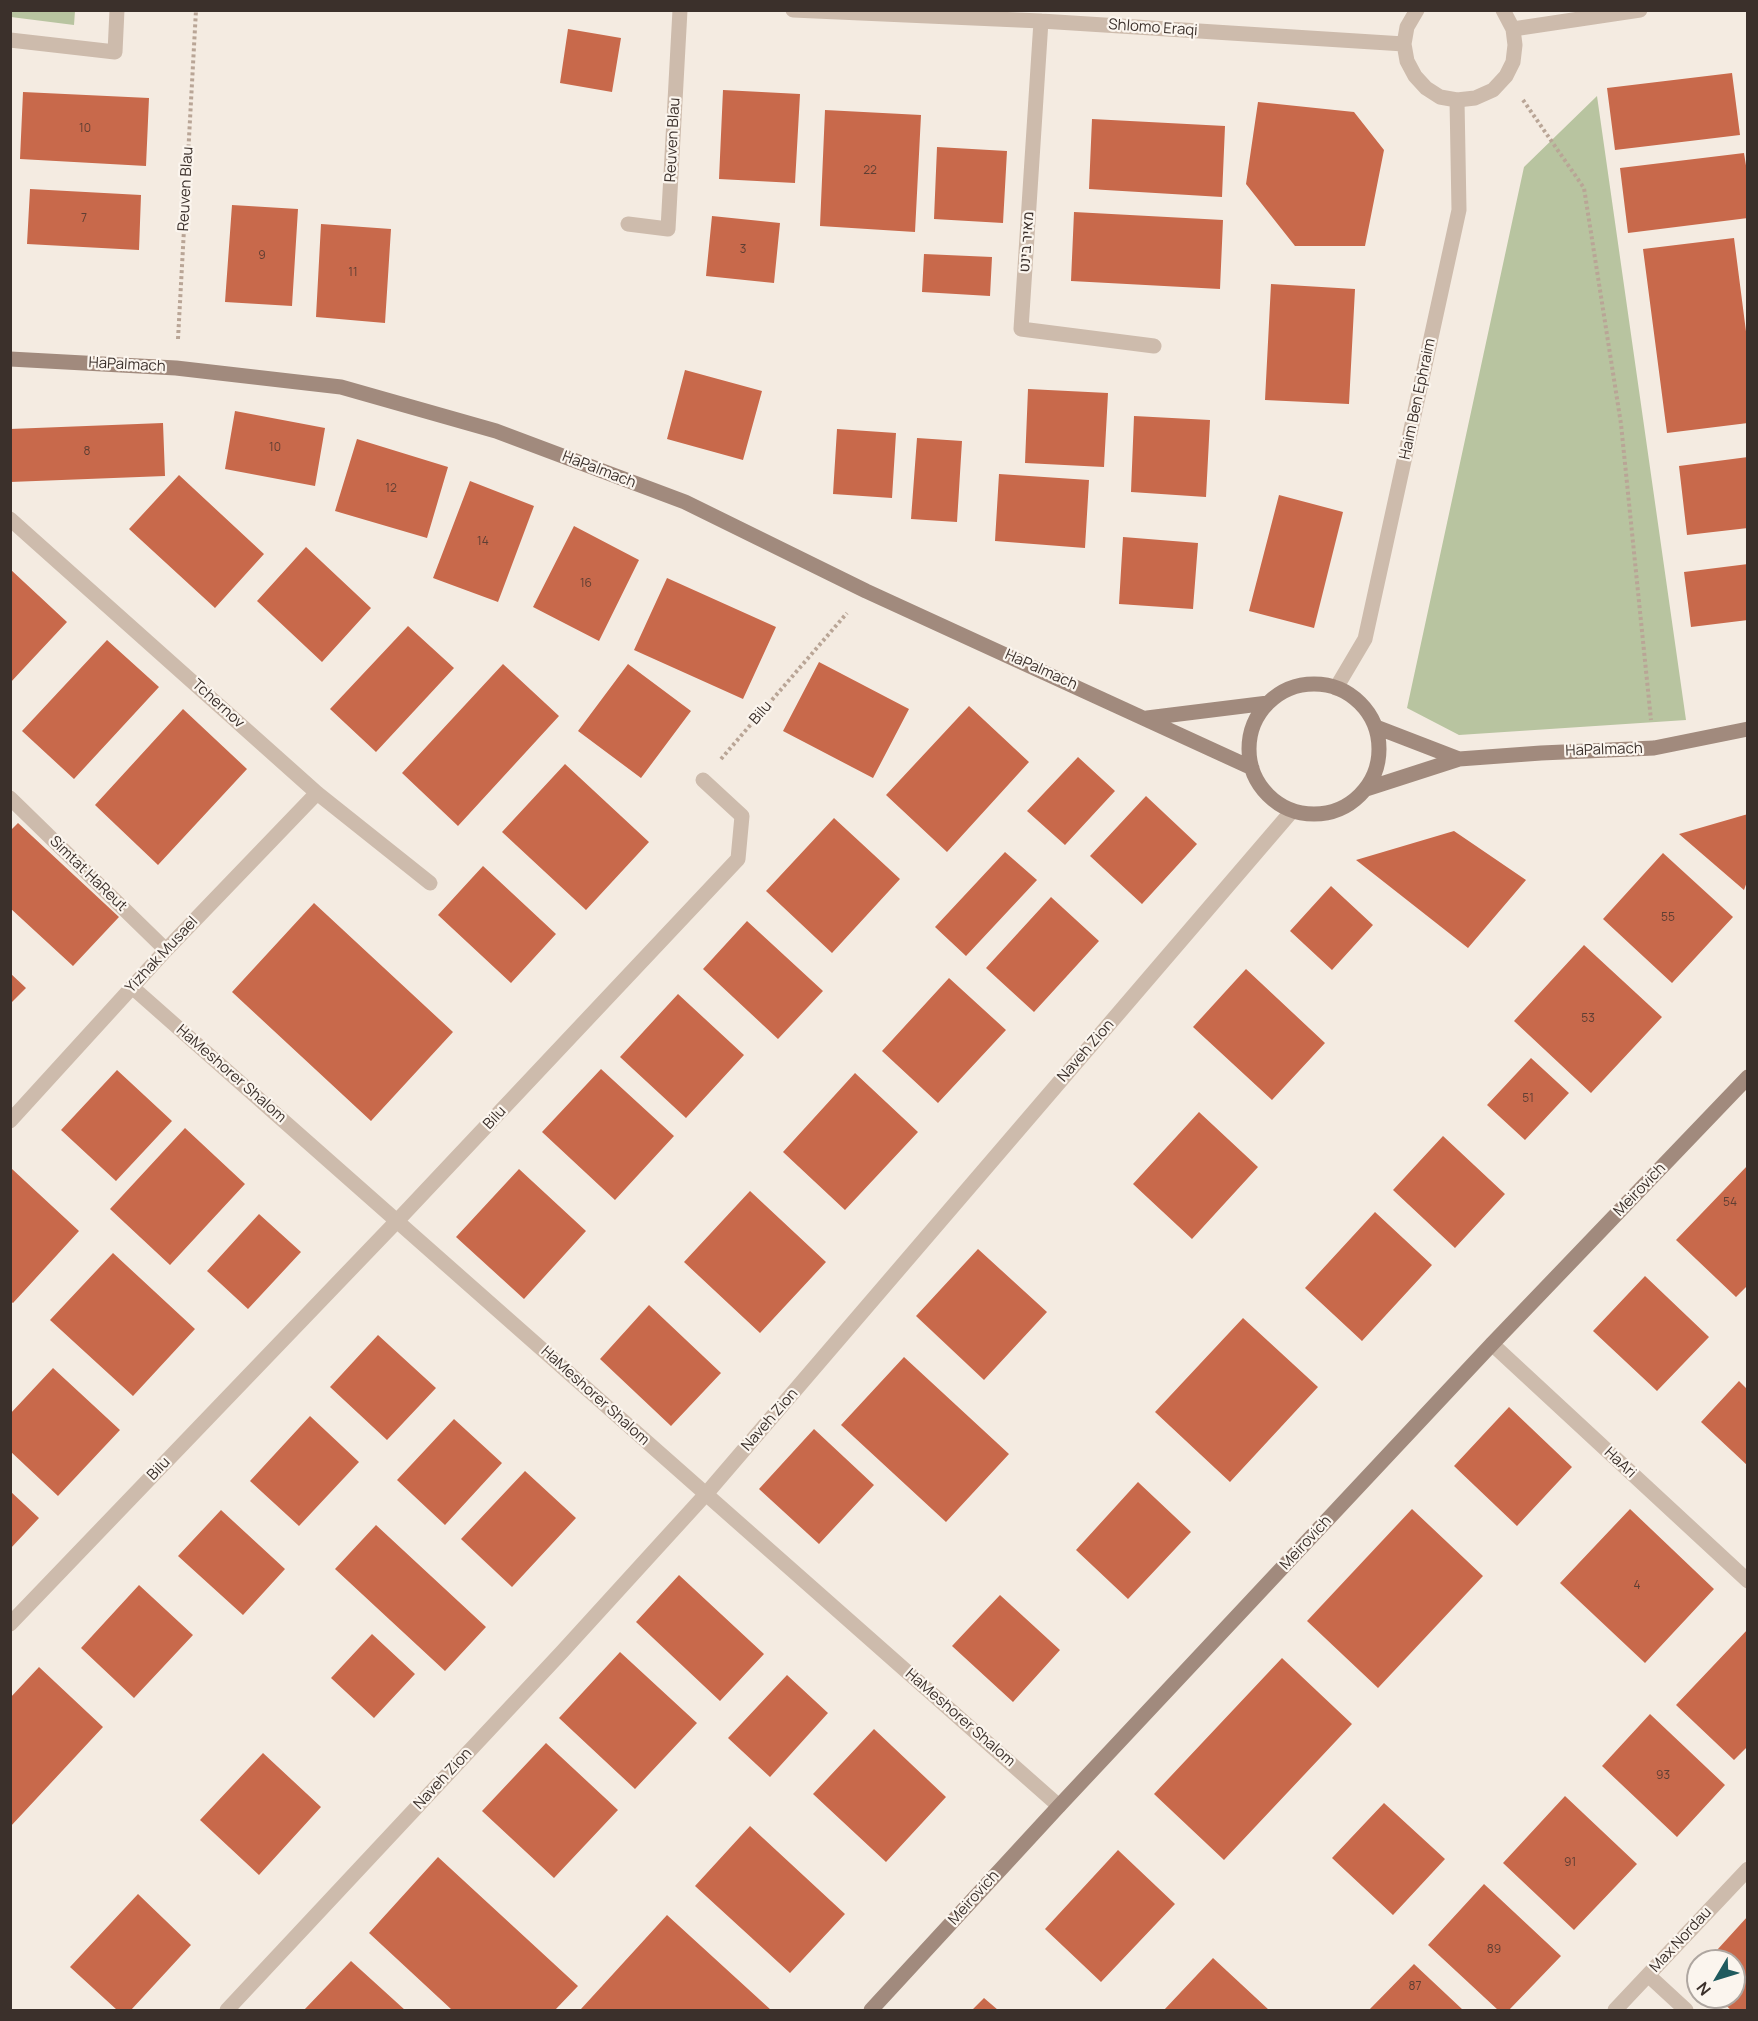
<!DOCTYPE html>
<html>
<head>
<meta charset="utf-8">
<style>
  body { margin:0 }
  #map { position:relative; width:1758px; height:2021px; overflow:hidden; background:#f4ebe1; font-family:Manrope,sans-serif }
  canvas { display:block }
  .frame { position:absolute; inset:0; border:12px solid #3b302b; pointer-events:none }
  .north { position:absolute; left:1686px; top:1949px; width:60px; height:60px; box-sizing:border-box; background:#fbf5ee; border:2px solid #aea6a0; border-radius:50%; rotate:232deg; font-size:16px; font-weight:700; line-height:24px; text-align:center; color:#3b302b }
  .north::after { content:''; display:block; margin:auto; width:21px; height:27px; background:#1f5a5e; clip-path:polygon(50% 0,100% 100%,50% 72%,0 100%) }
</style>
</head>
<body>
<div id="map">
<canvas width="1758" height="2021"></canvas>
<div class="frame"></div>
<div class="north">N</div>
</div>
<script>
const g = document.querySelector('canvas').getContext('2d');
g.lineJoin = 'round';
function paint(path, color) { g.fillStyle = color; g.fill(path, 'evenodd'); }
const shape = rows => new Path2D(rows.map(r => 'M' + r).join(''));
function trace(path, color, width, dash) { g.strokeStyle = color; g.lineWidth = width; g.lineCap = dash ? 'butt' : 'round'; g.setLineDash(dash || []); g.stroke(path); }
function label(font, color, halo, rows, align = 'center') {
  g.font = font + ' Manrope,Heebo,sans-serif'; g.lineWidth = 4.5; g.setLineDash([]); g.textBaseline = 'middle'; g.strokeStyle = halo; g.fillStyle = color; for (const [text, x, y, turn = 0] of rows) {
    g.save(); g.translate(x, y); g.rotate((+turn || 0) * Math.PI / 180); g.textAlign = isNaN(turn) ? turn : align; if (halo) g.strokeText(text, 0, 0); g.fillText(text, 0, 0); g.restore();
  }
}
paint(shape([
  [11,10,75,11,74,25,11,17],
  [1597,96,1686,720,1459,735,1407,708,1524,167]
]), '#b8c4a0');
paint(shape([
  [568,29,621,38,612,92,560,83],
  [1732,73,1740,135,1615,150,1607,88],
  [723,90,800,94,795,183,719,179],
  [23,92,149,98,146,166,20,159],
  [1258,102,1354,112,1384,150,1365,246,1295,246,1246,184],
  [825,110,921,115,915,232,820,226],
  [1092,119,1225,126,1222,197,1089,189],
  [937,147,1007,151,1003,223,934,219],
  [1744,153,1748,178,1748,218,1628,233,1620,168],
  [30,189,141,195,139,250,27,244],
  [232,205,298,209,292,306,225,302],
  [1074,212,1223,220,1220,289,1071,281],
  [712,216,780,223,774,283,706,276],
  [321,224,391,229,385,323,316,317],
  [1734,238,1748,347,1748,423,1667,433,1643,249],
  [924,254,992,257,990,296,922,292],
  [1271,284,1355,289,1349,404,1265,400],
  [685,370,762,391,743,460,667,439],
  [1028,389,1108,393,1104,467,1025,463],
  [235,411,325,428,315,486,225,469],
  [1134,416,1210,420,1206,497,1131,492],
  [163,423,165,476,10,482,10,429],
  [837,429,896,433,892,498,833,494],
  [917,438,962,441,957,522,911,519],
  [357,439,448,467,427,538,335,511],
  [1748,457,1748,528,1687,535,1679,466],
  [999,474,1089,480,1085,548,995,541],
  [179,475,264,554,215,608,129,529],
  [470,481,534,506,498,602,433,578],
  [1279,495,1343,512,1314,628,1249,611],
  [574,526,639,560,599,641,533,607],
  [1123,537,1198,543,1193,609,1119,604],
  [306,547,371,608,322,662,257,601],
  [1748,564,1748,620,1691,627,1684,572],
  [10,569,67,622,10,683],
  [667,578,776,627,743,699,634,650],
  [408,626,454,668,376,752,330,709],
  [107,640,159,687,74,779,22,731],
  [819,662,909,709,873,778,783,731],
  [503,664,559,716,458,826,402,773],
  [628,664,691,711,641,778,578,731],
  [969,706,1029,762,947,852,886,795],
  [183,709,247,769,158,865,95,805],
  [1078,757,1115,791,1065,845,1027,811],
  [565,764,649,842,586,910,502,832],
  [1146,796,1197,844,1142,904,1090,856],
  [1748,814,1748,879,1744,890,1679,834],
  [834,818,900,879,832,953,766,891],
  [18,823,119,917,73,966,10,908,10,831],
  [1454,831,1526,880,1468,948,1356,860],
  [1005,852,1037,880,966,956,935,927],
  [1663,853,1733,917,1672,983,1603,919],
  [483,866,556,934,511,983,438,915],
  [1331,886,1373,925,1332,970,1290,931],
  [1051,897,1099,941,1034,1012,986,968],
  [314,903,453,1032,371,1121,232,992],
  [747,921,823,991,778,1039,703,969],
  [1584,945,1662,1017,1591,1093,1514,1021],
  [1246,969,1325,1043,1272,1100,1193,1027],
  [10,973,26,988,10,1004],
  [949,978,1006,1030,938,1103,882,1051],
  [678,994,744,1055,686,1118,620,1057],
  [1531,1058,1569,1093,1525,1140,1487,1105],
  [601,1069,674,1136,615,1200,542,1132],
  [117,1070,172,1121,116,1181,61,1130],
  [855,1073,918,1132,845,1210,783,1152],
  [1199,1112,1258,1167,1192,1239,1133,1184],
  [185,1128,245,1184,170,1265,110,1209],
  [1443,1136,1505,1194,1455,1248,1393,1190],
  [1748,1165,1748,1285,1736,1297,1676,1240],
  [12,1169,79,1231,13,1303,10,1301],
  [519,1169,586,1231,524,1299,456,1237],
  [750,1191,826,1262,760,1333,684,1262],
  [1375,1212,1432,1265,1362,1341,1305,1288],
  [259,1214,301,1252,248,1309,207,1271],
  [978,1249,1047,1312,984,1380,916,1316],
  [113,1253,195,1329,133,1396,50,1320],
  [1645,1276,1709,1337,1657,1391,1593,1331],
  [649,1305,721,1373,671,1426,600,1359],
  [1243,1318,1318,1387,1230,1482,1155,1412],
  [378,1335,436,1388,387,1440,330,1387],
  [904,1357,1009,1454,946,1522,841,1425],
  [53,1368,120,1430,58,1496,10,1451,10,1414],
  [1739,1381,1748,1390,1748,1466,1701,1422],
  [1509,1407,1572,1467,1517,1526,1454,1466],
  [310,1416,359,1462,299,1526,250,1481],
  [454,1419,502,1463,445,1525,397,1480],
  [814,1429,874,1485,819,1544,759,1489],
  [525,1471,576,1518,512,1587,461,1539],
  [1138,1482,1191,1532,1128,1599,1076,1550],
  [10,1491,39,1518,10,1549],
  [1412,1509,1483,1576,1378,1688,1307,1621],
  [1630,1509,1714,1589,1645,1663,1560,1583],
  [221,1510,285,1569,243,1615,178,1556],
  [376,1525,486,1627,445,1671,335,1569],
  [679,1575,764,1654,720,1701,636,1622],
  [139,1585,193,1635,134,1698,81,1648],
  [1000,1595,1060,1650,1013,1702,952,1646],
  [1748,1629,1748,1746,1734,1760,1676,1705],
  [372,1634,415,1674,374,1718,331,1678],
  [620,1652,697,1723,635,1789,559,1718],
  [1282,1658,1352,1724,1224,1860,1154,1794],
  [39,1667,103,1727,10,1827,10,1698],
  [787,1675,828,1713,770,1777,728,1738],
  [1650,1714,1725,1785,1677,1837,1602,1766],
  [874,1729,946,1797,886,1862,813,1794],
  [546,1743,618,1810,554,1878,482,1811],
  [263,1753,321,1807,259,1875,200,1820],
  [1565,1796,1637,1864,1574,1930,1503,1863],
  [1384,1803,1445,1859,1393,1915,1332,1858],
  [750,1826,845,1914,790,1973,695,1886],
  [1118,1850,1175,1904,1101,1982,1045,1929],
  [438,1857,578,1986,555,2010,452,2010,369,1933],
  [1484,1884,1561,1956,1509,2010,1498,2010,1428,1945],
  [138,1894,191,1945,131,2010,117,2010,70,1967],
  [667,1915,771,2010,582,2010,581,2009],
  [1748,1916,1748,2010,1731,2010,1716,1997,1734,1997,1734,1961,1707,1961],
  [1213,1958,1269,2010,1164,2010],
  [351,1961,405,2010,304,2010],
  [1414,1964,1463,2010,1369,2010],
  [984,1998,998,2010,972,2010]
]), '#c8694b');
trace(shape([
  [1523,100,1584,188,1621,424,1651,720],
  [178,339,196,10],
  [721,759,847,613]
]), '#b9a596', 4, [3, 3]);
trace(shape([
  [793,10,1041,21,1404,44],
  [1417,10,1407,27,1404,44,1407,61,1415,76,1426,88,1440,97,1457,100,1475,98,1493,90,1506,76,1513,62,1515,45,1513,29,1503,10],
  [1041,21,1021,329,1154,346],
  [1513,29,1640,10],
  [10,40,115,52,117,10],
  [628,224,668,229,680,10],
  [10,519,317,793,430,883],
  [1336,688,1365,639,1459,210,1457,100],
  [10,798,166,950],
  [132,987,1059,1806],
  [10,1121,166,950,317,793],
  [1492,1344,1748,1581],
  [10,1624,397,1221,738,859,742,816,703,780],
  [1648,1975,1686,2010],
  [227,2010,561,1653,706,1494,1292,811],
  [1615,2010,1748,1869]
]), '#cdbbac', 15);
trace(shape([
  [10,359,176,368,341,387,496,431,685,502,866,591,1252,768],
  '1249 749a65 65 0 1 1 130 0a65 65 0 1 1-130 0Z',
  [1147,718,1268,703],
  [1376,727,1459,759],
  [1366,789,1459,759,1541,753,1654,748,1748,729],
  [871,2010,1059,1806,1492,1344,1748,1077]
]), '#a18a7d', 15);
label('12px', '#5e3e33', null, [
  ["10",85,129],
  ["22",870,171],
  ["7",84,219],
  ["3",743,250],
  ["9",262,256],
  ["11",353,273],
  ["10",275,448],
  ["8",87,452],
  ["12",391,489],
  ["14",483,542],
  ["16",586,584],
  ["55",1668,918],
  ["53",1588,1019],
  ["51",1528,1099],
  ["54",1730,1203],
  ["4",1637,1586],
  ["93",1663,1776],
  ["91",1570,1863],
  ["89",1494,1950],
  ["87",1415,1987]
]);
label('15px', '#3b302b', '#fbf5ee', [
  ["Shlomo Eraqi",1153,28,4],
  ["Reuven Blau",673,140,-87],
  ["Reuven Blau",186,189,-87],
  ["מאיר בינט",1027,242,-86],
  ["HaPalmach",127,365,3],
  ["Haim Ben Ephraim",1418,399,-78],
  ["HaPalmach",599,470,21],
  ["HaPalmach",1041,670,24],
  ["Tchernov",218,704,42],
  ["Bilu",761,713,-49],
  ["HaPalmach",1604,750,-2],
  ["Simtat HaReut",88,874,44],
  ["Yizhak Musael",162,955,-47],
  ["Naveh Zion",1086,1051,-49],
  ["HaMeshorer Shalom",231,1074,41],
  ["Bilu",495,1118,-47],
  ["Meirovich",1640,1190,-46],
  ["HaMeshorer Shalom",595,1396,42],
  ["Naveh Zion",770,1420,-49],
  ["HaAri",1620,1463,43],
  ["Bilu",159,1469,-46],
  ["Meirovich",1306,1543,-47],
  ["HaMeshorer Shalom",960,1718,41],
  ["Naveh Zion",443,1779,-47],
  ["Meirovich",974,1898,-48],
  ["Max Nordau",1681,1940,-47]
]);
</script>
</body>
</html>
